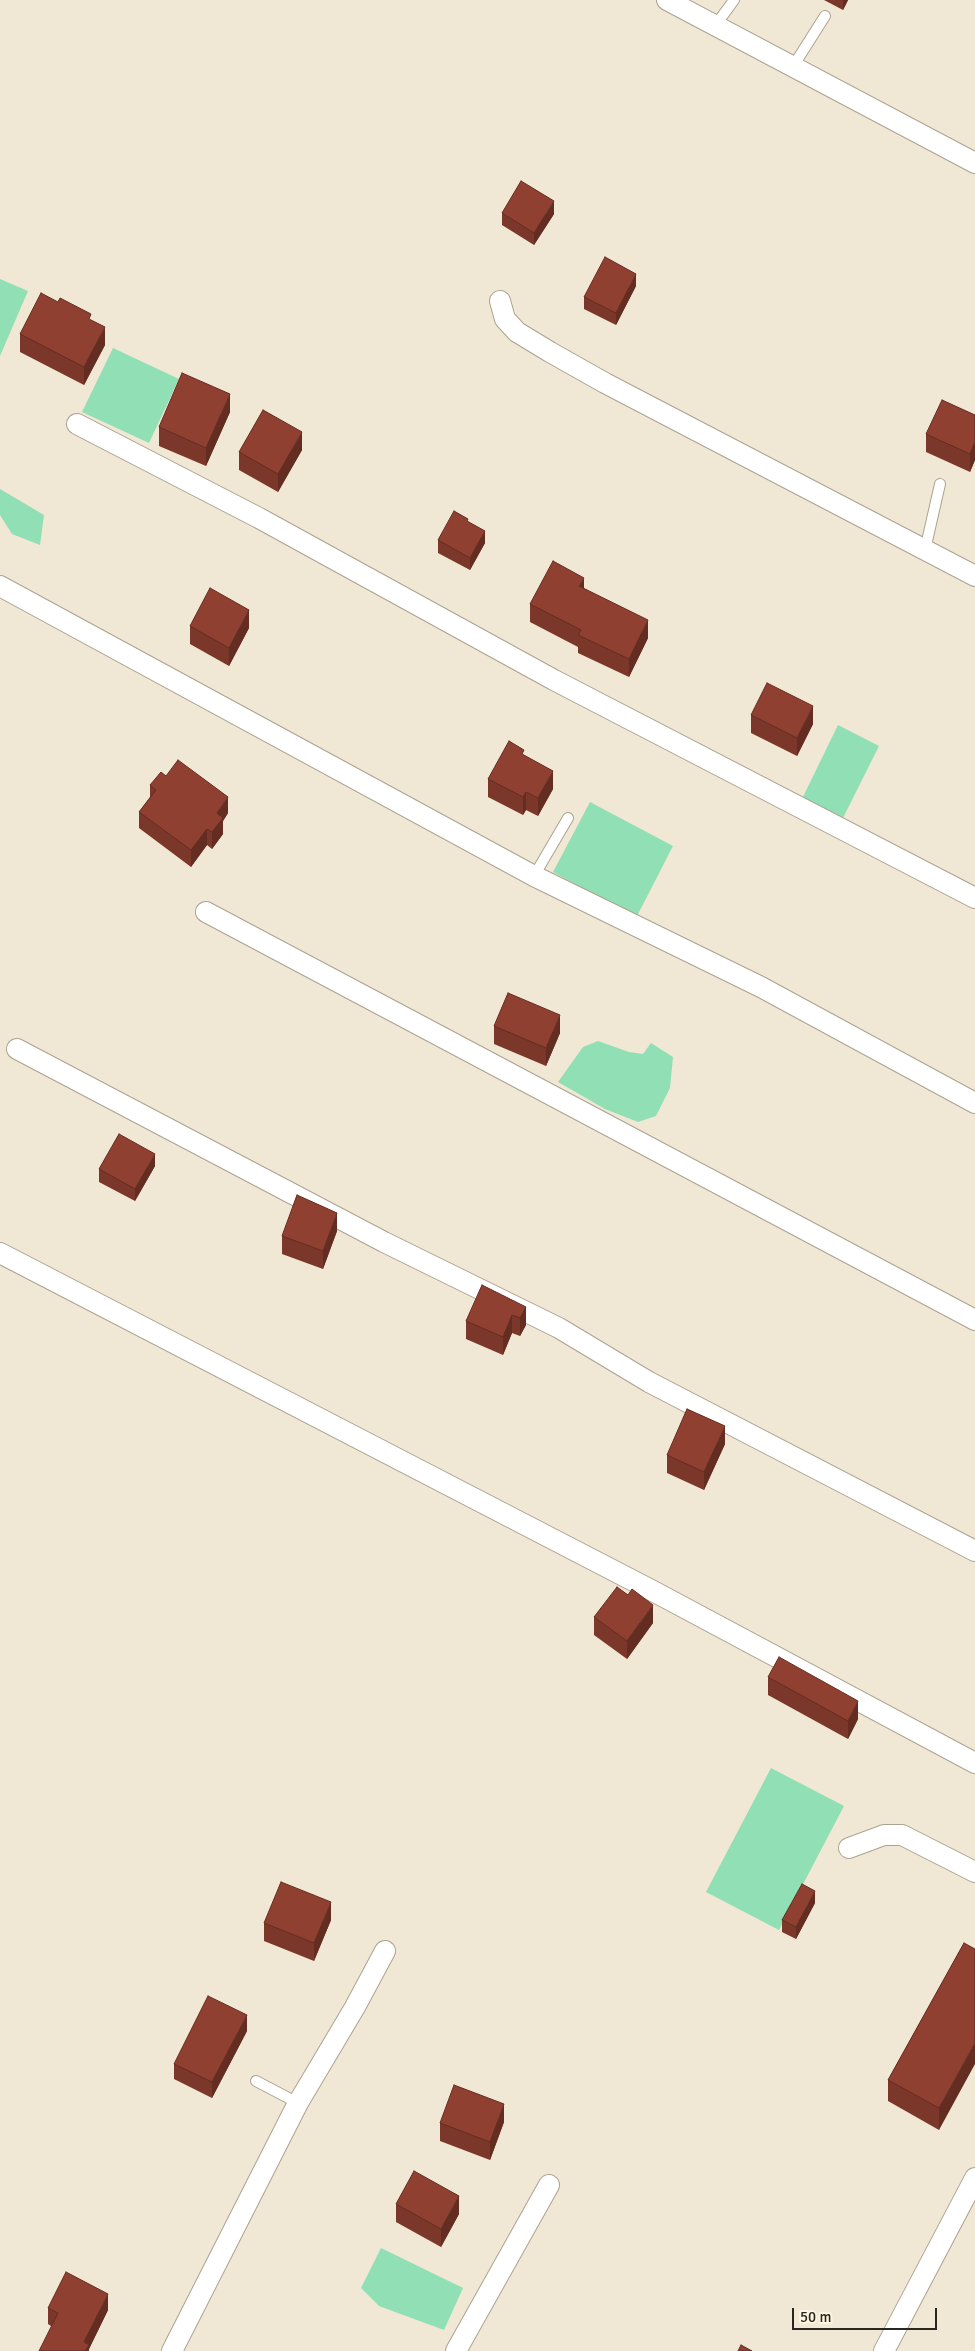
<!DOCTYPE html>
<html>
<head>
<meta charset="utf-8">
<style>
  body { margin:0 }
  #map { position:relative; width:975px; height:2351px; overflow:hidden; background:#f0e7d4; font-family:Signika,sans-serif }
  canvas { display:block }
  .scale { position:absolute; left:792px; top:2308px; width:145px; height:22px; box-sizing:border-box; border:2px solid #29261f; border-top:0; padding-left:6px; font-size:15px; line-height:18px; white-space:nowrap; color:#29261f; -webkit-text-stroke:4px #fdf4e1; paint-order:stroke }
</style>
</head>
<body>
<div id="map">
<canvas width="975" height="2351"></canvas>
<div class="scale">50 m</div>
</div>
<script>
const g = document.querySelector('canvas').getContext('2d');
g.lineJoin = 'round';
function paint(path, color) { g.fillStyle = color; g.fill(path, 'evenodd'); }
const shape = rows => new Path2D(rows.map(r => 'M' + r).join(''));
function trace(path, color, width, dash) { g.strokeStyle = color; g.lineWidth = width; g.lineCap = dash ? 'butt' : 'round'; g.setLineDash(dash || []); g.stroke(path); }
paint(shape([
  [0,279,28,291,0,356],
  [113,348,179,379,149,443,82,412],
  [0,489,44,515,40,545,12,534,0,515],
  [838,725,879,746,841,822,801,801],
  [590,802,673,846,636,918,553,872],
  [598,1041,629,1052,643,1054,651,1043,673,1057,670,1088,656,1116,638,1122,605,1109,558,1082,583,1047],
  [771,1768,844,1806,779,1930,706,1892],
  [381,2248,463,2288,444,2330,379,2306,361,2288]
]), '#91dfb5');
const service = shape([
  [715,26,734,0],
  [792,68,825,16],
  [925,550,940,484],
  [534,876,568,818],
  [256,2081,298,2103]
]);
const minor = shape([
  [667,0,975,163],
  [500,301,505,319,517,332,550,352,605,383,975,576],
  [77,424,259,518,554,680,975,898],
  [0,586,534,876,761,987,975,1103],
  [206,912,975,1320],
  [17,1049,384,1242,559,1328,649,1382,975,1551],
  [0,1253,653,1591,975,1763],
  [849,1848,884,1835,902,1835,975,1872],
  [172,2351,298,2103,355,2007,385,1951],
  [456,2351,549,2185],
  [884,2351,975,2178]
]);
trace(service, '#aba391', 12);
trace(minor, '#aba391', 22);
trace(service, '#fff', 10);
trace(minor, '#fff', 20);
paint(shape([
  [824,0,848,0,843,10],
  [502,213,554,214,534,245,502,225],
  [636,286,616,325,584,309,584,297],
  [91,320,105,345,84,385,20,352,20,334],
  [230,412,206,466,159,446,159,427],
  [975,415,975,460,970,472,926,452,926,434],
  [302,450,278,492,239,470,239,452],
  [468,522,485,543,470,570,438,553,438,540],
  [584,588,648,638,629,677,578,653,578,647,530,622,530,604],
  [190,626,249,628,229,666,190,644],
  [751,715,813,724,797,756,751,733],
  [524,755,553,789,538,816,526,810,523,815,488,797,488,779],
  [166,776,228,813,223,821,223,834,212,849,207,845,191,867,139,828,139,812,150,797,150,785],
  [494,1026,560,1033,546,1066,494,1044],
  [155,1166,135,1201,99,1182,99,1169],
  [337,1231,323,1269,282,1254,282,1236],
  [526,1307,526,1325,520,1336,512,1333,503,1355,466,1339,466,1321],
  [725,1444,704,1490,667,1473,667,1455],
  [594,1617,653,1623,627,1659,594,1635],
  [768,1677,858,1719,848,1739,768,1695],
  [815,1903,796,1939,782,1932,782,1920],
  [331,1920,314,1961,264,1941,264,1923],
  [964,1943,939,2130,888,2101,888,2080],
  [247,2031,212,2098,174,2079,174,2064],
  [504,2122,490,2160,440,2141,440,2123],
  [396,2204,459,2214,441,2247,396,2222],
  [48,2308,108,2310,89,2349,89,2351,48,2324]
]), '#7b3729');
paint(shape([
  [843,0,848,0,843,10],
  [554,201,554,214,534,245,534,233],
  [636,274,636,286,616,325,616,313],
  [105,327,105,345,84,385,84,367],
  [230,394,230,412,206,466,206,448],
  [302,432,302,450,278,492,278,474],
  [975,442,975,460,970,472,970,454],
  [485,531,485,543,470,570,470,558],
  [584,578,584,596,579,586],
  [249,610,249,628,229,666,229,648],
  [648,620,648,638,629,677,629,659],
  [813,706,813,724,797,756,797,738],
  [553,771,553,789,538,816,538,798],
  [526,792,526,810,523,815,523,797],
  [228,797,228,813,223,821,223,834,212,849,212,832,217,813],
  [207,829,207,845,191,867,191,850],
  [560,1015,560,1033,546,1066,546,1048],
  [155,1154,155,1166,135,1201,135,1189],
  [337,1213,337,1231,323,1269,323,1251],
  [526,1307,526,1325,520,1336,520,1318],
  [512,1315,512,1333,503,1355,503,1337],
  [725,1426,725,1444,704,1490,704,1472],
  [653,1605,653,1623,627,1659,627,1641],
  [858,1701,858,1719,848,1739,848,1721],
  [815,1891,815,1903,796,1939,796,1927],
  [331,1902,331,1920,314,1961,314,1943],
  [247,2015,247,2031,212,2098,212,2082],
  [975,2043,975,2064,939,2130,939,2108],
  [504,2104,504,2122,490,2160,490,2142],
  [459,2196,459,2214,441,2247,441,2229],
  [108,2294,108,2310,89,2349,89,2351,84,2351,84,2342]
]), '#642d22');
const building = shape([
  [521,181,554,201,534,233,502,213,521,181],
  [605,257,636,274,616,313,584,297,605,257],
  [41,293,58,302,60,298,91,314,89,319,105,327,84,367,20,334,41,293],
  [182,373,230,394,206,448,159,427,182,373],
  [942,400,975,415,975,442,970,454,926,434,942,400],
  [263,410,302,432,278,474,239,452,263,410],
  [454,511,468,519,467,521,485,531,470,558,438,540,454,511],
  [553,561,584,578,579,586,648,620,629,659,578,635,581,630,530,604,553,561],
  [210,588,249,610,229,648,190,626,210,588],
  [767,683,813,706,797,738,751,715,767,683],
  [509,741,524,750,522,754,553,771,538,798,526,792,523,797,488,779,509,741],
  [178,760,228,797,217,813,223,818,212,832,207,829,191,850,139,812,156,790,150,785,161,772,166,776,178,760],
  [508,993,560,1015,546,1048,494,1026,508,993],
  [119,1134,155,1154,135,1189,99,1169,119,1134],
  [297,1195,337,1213,323,1251,282,1236,297,1195],
  [482,1285,526,1307,520,1318,512,1315,503,1337,466,1321,482,1285],
  [687,1409,725,1426,704,1472,667,1455,687,1409],
  [617,1587,628,1595,632,1589,653,1605,627,1641,594,1617,617,1587],
  [779,1657,858,1701,848,1721,768,1677,779,1657],
  [281,1882,331,1902,314,1943,264,1923,281,1882],
  [802,1884,815,1891,796,1927,782,1920,802,1884],
  [964,1943,975,1949,975,2043,939,2108,888,2080,964,1943],
  [208,1996,247,2015,212,2082,174,2064,208,1996],
  [454,2085,504,2104,490,2142,440,2123,454,2085],
  [414,2171,459,2196,441,2229,396,2204,414,2171],
  [66,2272,108,2294,84,2342,89,2345,85,2351,39,2351,58,2313,48,2308,66,2272],
  [741,2345,752,2351,738,2351,741,2345]
]);
paint(building, '#8f4030');
trace(building, '#642d22', 1);
</script>
</body>
</html>
